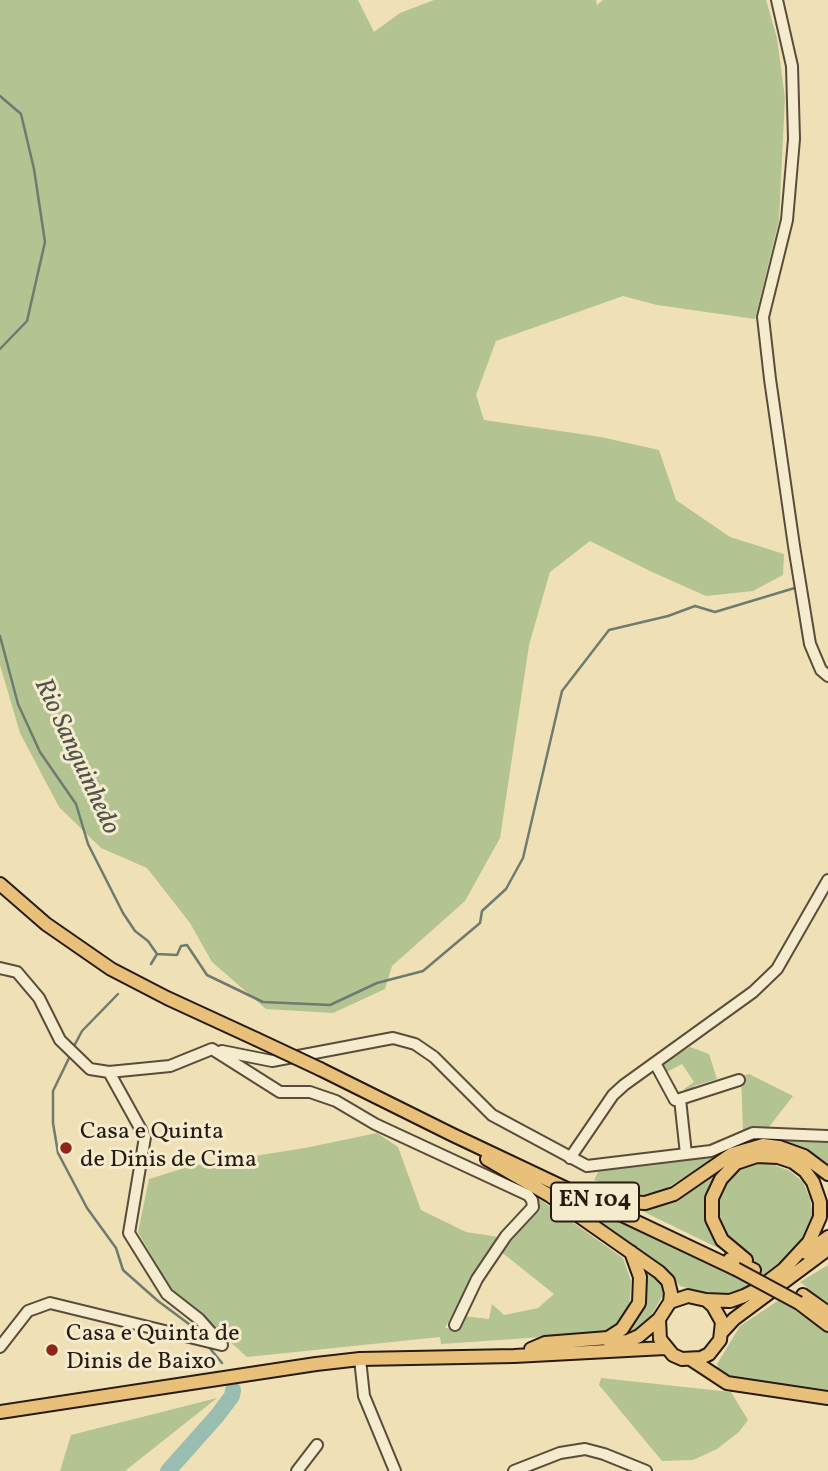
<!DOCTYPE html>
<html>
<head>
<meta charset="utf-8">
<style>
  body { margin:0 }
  canvas { display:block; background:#f0e0b5 }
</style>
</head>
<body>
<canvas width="828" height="1471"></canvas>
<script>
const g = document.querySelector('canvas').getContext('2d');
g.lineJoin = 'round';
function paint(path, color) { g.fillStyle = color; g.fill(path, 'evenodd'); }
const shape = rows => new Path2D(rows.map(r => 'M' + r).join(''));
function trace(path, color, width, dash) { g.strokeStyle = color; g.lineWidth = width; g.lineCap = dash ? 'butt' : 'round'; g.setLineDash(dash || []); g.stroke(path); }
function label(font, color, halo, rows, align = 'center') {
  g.font = font + ' Vollkorn,serif'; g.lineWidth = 6; g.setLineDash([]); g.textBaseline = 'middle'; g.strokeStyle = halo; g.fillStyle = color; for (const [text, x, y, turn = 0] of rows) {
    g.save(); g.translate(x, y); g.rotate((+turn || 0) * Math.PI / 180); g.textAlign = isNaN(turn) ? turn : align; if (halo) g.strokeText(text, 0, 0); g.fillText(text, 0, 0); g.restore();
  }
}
paint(shape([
  [0,0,358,0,374,32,400,13,434,0,596,0,597,5,603,0,766,0,777,38,785,98,779,220,755,319,657,305,623,296,496,341,476,395,484,420,601,437,659,450,676,500,730,537,784,554,783,575,753,591,706,596,650,571,590,541,550,572,529,645,500,838,465,901,392,966,385,989,333,1013,266,1009,212,962,190,923,147,868,101,848,59,807,20,733,0,665],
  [690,1047,709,1054,717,1079,694,1086,696,1090,687,1094,684,1089,694,1082,682,1064,665,1073,660,1065],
  [749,1074,793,1096,769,1127,743,1131,741,1076],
  [377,1133,398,1147,421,1210,466,1232,499,1237,477,1268,445,1328,456,1329,463,1316,489,1319,492,1304,504,1315,538,1308,554,1294,500,1251,538,1198,623,1258,631,1281,630,1300,626,1312,617,1325,602,1333,441,1344,440,1337,247,1357,170,1288,138,1232,149,1179,191,1166,305,1148],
  [752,1137,828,1140,828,1166,790,1144,770,1140,754,1140,714,1158,664,1190,635,1196,594,1180,599,1170,683,1160,720,1152],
  [737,1158,716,1177,706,1200,707,1223,720,1249,638,1209,667,1200],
  [769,1163,790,1171,803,1182,810,1199,813,1216,807,1233,794,1251,752,1284,733,1294,719,1296,680,1286,668,1271,518,1173,726,1271,737,1249,723,1235,716,1216,718,1200,726,1180,734,1172,750,1165],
  [828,1265,828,1304,800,1282],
  [644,1268,662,1284,663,1295,645,1326,636,1332,622,1337,631,1329,644,1303,647,1291],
  [779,1300,828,1332,828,1395,728,1378,719,1371,717,1364,740,1326],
  [601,1378,731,1392,748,1420,739,1432,717,1449,693,1460,662,1461,599,1385],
  [217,1398,125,1471,60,1471,71,1435]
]), '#b4c392');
trace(shape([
  [0,96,21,114,34,169,45,242,27,321,0,349],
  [0,636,18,704,40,752,76,804,88,844,123,913,135,931,148,941,157,954,151,964],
  [157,954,177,955,181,946,187,945,207,975,263,1002,330,1005,377,983,423,971,480,923,482,911,506,889,523,858,562,691,609,630,668,616,695,606,715,612,798,587],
  [73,1048,82,1031,118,994],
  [71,1054,53,1091,53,1123,58,1153,87,1208,116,1248,123,1270,158,1301,193,1327,200,1335],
  [208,1346,222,1363]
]), '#6c7c71', 2.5);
trace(shape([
  [168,1471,217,1416,232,1396,233,1390]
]), '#9abdb1', 16);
const minor = shape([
  [777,0,792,66,794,139,787,220,763,317,770,379,794,546,810,644,821,670,828,676],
  [0,968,17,972,39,998,60,1040,90,1069,109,1072,170,1066,212,1049,280,1092,310,1092,336,1101,375,1124,528,1195,532,1200,533,1207,506,1236,477,1279,455,1325],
  [222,1051,272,1061,393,1038,415,1044,434,1057,492,1115,587,1166,711,1151,753,1133,828,1136],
  [655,1063,675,1100],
  [109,1072,145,1137,129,1233,167,1294,199,1319,222,1345],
  [686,1154,680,1099,739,1080],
  [570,1158,613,1095,624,1085,753,992,777,969,828,880],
  [0,1347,28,1311,50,1303,222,1345],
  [360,1359,364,1396,395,1471],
  [297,1471,317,1445],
  [514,1471,560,1453,585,1449,604,1454,646,1471]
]);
const major = shape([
  [0,884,46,924,111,969,167,998,256,1039],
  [320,1069,453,1135,736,1269],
  [487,1159,549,1195,659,1272,668,1281,671,1293,670,1302],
  [599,1197,608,1196,627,1202,645,1203,674,1194,732,1154,763,1145,779,1147,804,1156,828,1174],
  [806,1253,828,1237],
  [730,1259,754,1270],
  [746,1260,722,1240,712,1219,712,1198,721,1179,736,1163,757,1156,778,1157,793,1162,805,1171,813,1182,820,1202,820,1217,809,1242,784,1269],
  [803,1295,828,1313],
  [706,1300,730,1301,744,1296,758,1289,788,1266],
  [799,1303,828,1325],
  [722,1332,734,1319,828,1249],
  [610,1343,628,1341,639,1336,659,1319,670,1302,688,1296,706,1300,713,1306,722,1322,720,1340,709,1354,701,1358,682,1359,673,1355,660,1339,659,1319],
  [531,1349,545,1343,608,1338,622,1329,639,1303,640,1277,631,1252],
  [692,1360,727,1383,828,1398],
  [0,1412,316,1364,360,1359,514,1356,665,1348]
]);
trace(minor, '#5a4c3b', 14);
trace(major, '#281b12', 16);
trace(minor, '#f5ebcf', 10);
trace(major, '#e8c07a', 12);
const majorBridge = shape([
  [256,1039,320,1069],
  [736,1269,799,1303]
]);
trace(majorBridge, '#281b12', 16, []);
trace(majorBridge, '#e8c07a', 12);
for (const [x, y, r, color] of [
  [66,1148,7,"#8f2418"],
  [52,1350,7,"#8f2418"]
]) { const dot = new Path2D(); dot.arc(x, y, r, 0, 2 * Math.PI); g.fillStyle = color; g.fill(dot); trace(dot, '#f5ebcf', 2.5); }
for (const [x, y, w] of [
  [595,1202,88]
]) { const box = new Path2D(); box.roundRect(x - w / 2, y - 19.5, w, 39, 5); g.fillStyle = '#f5ebcf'; g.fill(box); trace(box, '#281b12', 2); }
label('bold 23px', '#281b12', null, [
  ["EN 104",595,1202]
]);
label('24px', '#281b12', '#f5ebcf', [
  ["Casa e Quinta",80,1134],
  ["de Dinis de Cima",80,1162],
  ["Casa e Quinta de",66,1336],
  ["Dinis de Baixo",66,1364]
], 'left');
label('italic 26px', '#50544a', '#f5ebcf', [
  ["Rio Sanguinhedo",75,757,65]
]);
</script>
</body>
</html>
